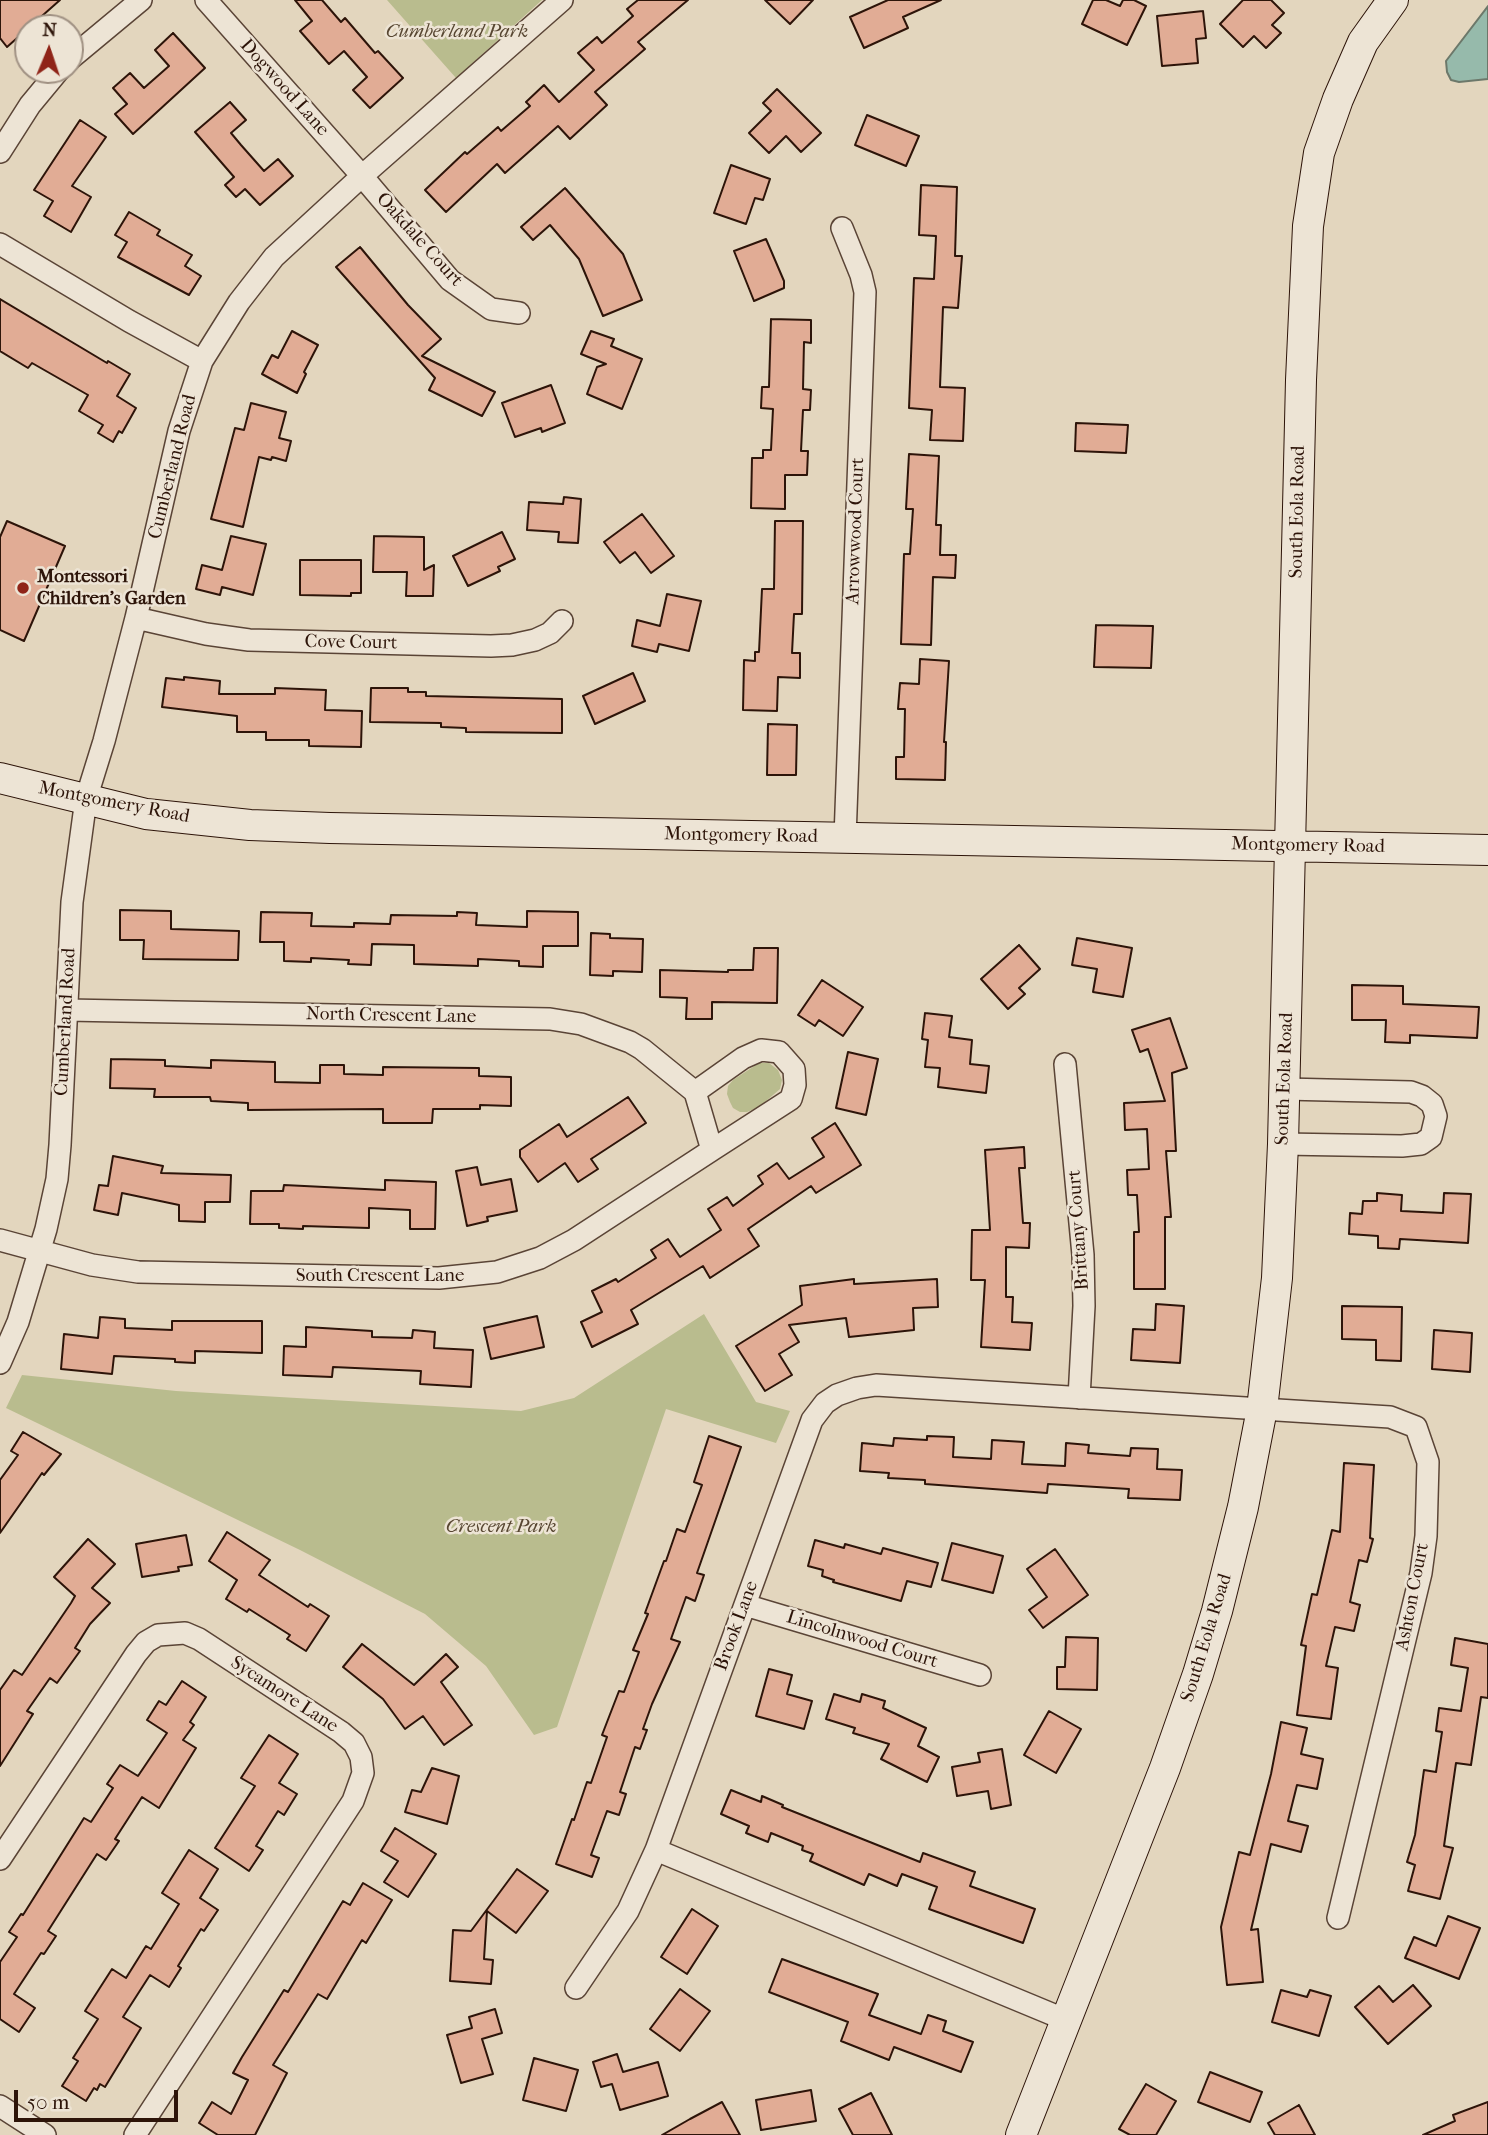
<!DOCTYPE html>
<html>
<head>
<meta charset="utf-8">
<style>
  body { margin:0 }
  #map { position:relative; width:1488px; height:2135px; overflow:hidden; background:#e3d6be; font-family:"IM FELL French Canon",serif }
  canvas { display:block }
  .north { position:absolute; left:14px; top:14px; width:70px; height:70px; box-sizing:border-box; background:#ede4d5; border:2px solid #a09183; border-radius:50%; rotate:2deg; font-size:19px; font-weight:700; line-height:28px; text-align:center; color:#2d1409 }
  .north::after { content:''; display:block; margin:auto; width:24px; height:32px; background:#8f2418; clip-path:polygon(50% 0,100% 100%,50% 72%,0 100%) }
  .scale { position:absolute; left:14px; top:2090px; width:164px; height:32px; box-sizing:border-box; border:4px solid #2d1409; border-top:0; padding-left:9px; font-size:21px; line-height:24px; white-space:nowrap; color:#2d1409; -webkit-text-stroke:5px #ede4d5; paint-order:stroke }
</style>
</head>
<body>
<div id="map">
<canvas width="1488" height="2135"></canvas>
<div class="north">N</div>
<div class="scale">50 m</div>
</div>
<script>
const g = document.querySelector('canvas').getContext('2d');
g.lineJoin = 'round';
function paint(path, color) { g.fillStyle = color; g.fill(path, 'evenodd'); }
const shape = rows => new Path2D(rows.map(r => 'M' + r).join(''));
function trace(path, color, width, dash) { g.strokeStyle = color; g.lineWidth = width; g.lineCap = dash ? 'butt' : 'round'; g.setLineDash(dash || []); g.stroke(path); }
function label(font, color, halo, rows, align = 'center') {
  g.font = font + ' "IM FELL French Canon",serif'; g.lineWidth = 5; g.setLineDash([]); g.textBaseline = 'middle'; g.strokeStyle = halo; g.fillStyle = color; for (const [text, x, y, turn = 0] of rows) {
    g.save(); g.translate(x, y); g.rotate((+turn || 0) * Math.PI / 180); g.textAlign = isNaN(turn) ? turn : align; if (halo) g.strokeText(text, 0, 0); g.fillText(text, 0, 0); g.restore();
  }
}
paint(shape([
  [387,0,542,0,456,78],
  [759,1063,769,1063,778,1070,782,1080,780,1089,759,1107,747,1112,740,1112,733,1108,730,1102,727,1094,728,1086,733,1080],
  [704,1314,756,1402,790,1411,776,1443,666,1409,557,1727,534,1735,486,1666,425,1614,300,1550,6,1408,22,1375,176,1391,521,1411,574,1398]
]), '#b9bc8e');
const water = shape([
  [1488,6,1488,79,1459,82,1451,80,1447,72,1446,61,1488,6]
]);
paint(water, '#96baab');
trace(water, '#6c786a', 2);
const building = shape([
  [0,0,60,0,7,47,0,38,0,0],
  [295,0,322,0,341,22,345,18,375,53,378,51,403,78,370,108,353,90,367,77,344,51,329,64,300,31,312,21,295,0],
  [638,0,688,0,638,42,645,49,595,92,607,105,570,139,558,126,505,173,497,164,446,212,425,190,465,152,467,154,498,127,501,131,530,106,526,102,544,85,559,102,594,70,578,53,597,37,602,43,633,16,627,9,638,0],
  [765,0,813,0,790,24,765,0],
  [888,0,941,0,903,17,908,28,864,48,850,17,888,0],
  [1093,0,1106,0,1120,6,1123,0,1134,0,1146,6,1127,45,1082,24,1093,0],
  [1243,0,1271,0,1284,13,1272,25,1281,33,1266,48,1254,36,1243,47,1220,24,1243,0],
  [1203,11,1206,38,1196,39,1198,63,1162,66,1157,16,1203,11],
  [173,33,205,68,133,134,115,114,127,104,113,88,130,73,144,88,169,66,155,50,173,33],
  [777,89,821,133,801,152,786,136,769,153,749,133,771,111,763,103,777,89],
  [230,102,246,120,231,133,241,145,264,171,278,159,293,176,260,205,245,189,236,197,225,185,234,177,195,132,230,102],
  [867,115,919,136,906,166,855,145,867,115],
  [80,120,106,137,72,186,91,197,71,232,44,216,53,201,34,190,80,120],
  [731,165,770,179,763,200,755,198,746,224,714,213,731,165],
  [921,185,957,187,955,256,962,256,958,308,943,307,940,387,965,388,963,441,930,440,932,410,909,408,914,278,934,279,936,236,919,235,921,185],
  [565,188,623,254,642,300,603,316,579,259,550,225,533,240,521,227,565,188],
  [129,212,160,230,157,235,192,255,185,266,201,276,189,295,118,257,127,242,115,235,129,212],
  [766,239,784,281,784,288,754,301,734,251,766,239],
  [360,247,408,305,441,339,422,356,495,392,482,416,429,390,435,378,336,267,360,247],
  [0,299,107,363,108,361,130,374,117,396,136,408,122,433,119,431,113,442,98,433,103,425,79,411,88,395,32,363,28,368,0,351,0,299],
  [771,319,811,320,811,343,804,342,803,389,811,390,810,410,803,410,801,451,808,451,807,475,785,475,785,509,751,508,752,458,763,458,763,450,771,450,773,409,761,408,762,387,769,387,771,319],
  [292,331,318,345,304,372,306,374,297,393,262,374,272,355,278,358,292,331],
  [591,331,614,339,611,346,642,359,622,409,587,394,597,367,606,364,581,354,591,331],
  [551,385,565,423,542,432,541,428,515,437,502,403,551,385],
  [251,403,286,412,279,438,291,441,286,461,272,457,271,460,259,457,243,527,211,519,235,428,244,430,251,403],
  [1076,423,1128,425,1126,453,1075,451,1076,423],
  [909,454,939,456,936,525,941,525,940,555,956,555,955,578,933,577,931,645,901,644,904,554,910,554,913,509,906,509,909,454],
  [564,497,581,499,578,543,558,542,559,532,527,530,529,502,563,504,564,497],
  [642,514,674,556,651,573,635,552,620,563,604,542,642,514],
  [7,521,65,546,24,641,0,630,0,537,7,521],
  [775,521,803,521,802,614,794,614,792,653,800,653,800,678,778,677,777,711,743,710,744,660,755,661,755,652,759,652,762,589,774,589,775,521],
  [502,532,515,559,498,567,500,571,468,586,453,556,502,532],
  [231,536,266,544,253,595,222,587,220,595,196,589,202,565,222,570,231,536],
  [374,536,424,537,424,570,434,565,433,596,406,596,407,572,373,572,374,536],
  [300,560,361,560,361,593,351,593,351,596,300,595,300,560],
  [667,594,701,601,689,651,659,644,657,652,632,646,637,620,660,626,667,594],
  [1096,625,1153,626,1151,668,1094,667,1096,625],
  [920,659,949,661,944,742,946,742,945,780,896,779,896,757,904,757,905,709,898,709,900,683,919,684,920,659],
  [633,673,645,701,595,724,583,696,633,673],
  [184,677,220,681,219,694,275,694,275,688,326,690,325,710,362,711,361,747,309,746,309,740,266,740,266,732,237,732,237,716,162,707,166,678,184,680,184,677],
  [371,688,408,688,408,692,426,692,426,696,562,699,562,733,466,732,466,728,441,727,441,723,370,722,371,688],
  [768,724,797,725,796,775,767,775,768,724],
  [120,910,171,911,171,929,239,931,238,960,143,959,144,940,120,940,120,910],
  [527,911,578,912,578,946,543,946,543,967,519,966,519,961,478,959,478,966,414,964,414,945,372,944,371,965,348,964,349,960,311,958,311,962,284,961,284,942,260,942,261,912,312,913,311,926,354,927,354,923,390,924,391,915,457,916,457,912,477,913,476,925,527,927,527,911],
  [591,933,610,934,610,938,643,939,642,972,613,971,613,976,590,975,591,933],
  [1077,938,1132,948,1123,997,1093,992,1097,969,1072,965,1077,938],
  [1019,945,1040,969,1019,988,1025,994,1008,1009,981,979,1019,945],
  [754,948,778,948,777,1003,712,1002,712,1019,686,1019,687,998,660,997,660,970,728,972,728,970,753,970,754,948],
  [822,980,863,1007,843,1036,819,1020,815,1026,798,1015,822,980],
  [1352,985,1403,986,1403,1004,1479,1007,1477,1038,1410,1035,1410,1043,1385,1042,1386,1020,1352,1020,1352,985],
  [925,1013,952,1016,949,1037,972,1040,970,1064,989,1066,986,1093,938,1087,940,1068,925,1067,928,1040,922,1039,925,1013],
  [1170,1018,1187,1068,1172,1073,1176,1151,1166,1151,1171,1217,1165,1217,1165,1289,1134,1289,1134,1232,1139,1232,1137,1195,1128,1195,1127,1170,1149,1169,1147,1129,1125,1130,1124,1103,1165,1101,1148,1049,1140,1052,1132,1030,1170,1018],
  [848,1052,878,1059,866,1115,836,1108,848,1052],
  [111,1059,165,1060,165,1066,211,1068,211,1060,275,1062,275,1082,320,1083,320,1065,344,1065,344,1074,383,1075,383,1067,479,1068,479,1076,511,1077,511,1106,480,1105,480,1109,433,1109,432,1123,383,1123,383,1109,248,1110,248,1103,211,1101,210,1097,154,1097,155,1089,110,1088,111,1059],
  [628,1097,646,1123,591,1159,598,1169,578,1182,565,1163,538,1182,520,1157,520,1150,559,1124,567,1137,628,1097],
  [835,1123,861,1165,816,1193,811,1186,748,1229,759,1246,710,1278,703,1266,631,1310,638,1324,592,1347,581,1322,602,1312,592,1291,616,1279,618,1282,656,1258,651,1250,668,1239,680,1257,721,1230,708,1209,727,1197,733,1206,763,1184,758,1176,777,1163,789,1179,824,1157,812,1138,835,1123],
  [1024,1147,1025,1168,1019,1168,1023,1223,1030,1223,1029,1248,1006,1247,1006,1297,1013,1297,1012,1322,1032,1323,1030,1350,981,1347,985,1280,971,1280,972,1230,990,1230,985,1150,1024,1147],
  [113,1156,163,1166,161,1173,231,1175,230,1202,205,1202,205,1222,179,1221,179,1205,122,1193,118,1215,94,1210,99,1185,108,1186,113,1156],
  [477,1167,481,1185,511,1179,517,1211,487,1217,488,1221,467,1226,456,1171,477,1167],
  [385,1180,436,1182,435,1229,410,1229,410,1210,369,1208,369,1228,303,1226,303,1229,279,1228,279,1224,250,1224,251,1191,283,1191,284,1185,385,1190,385,1180],
  [1377,1193,1402,1195,1401,1211,1443,1213,1444,1193,1471,1194,1468,1243,1400,1239,1399,1249,1378,1248,1378,1236,1349,1234,1350,1213,1362,1214,1363,1201,1377,1201,1377,1193],
  [854,1279,854,1284,937,1279,938,1307,913,1308,914,1330,849,1337,846,1318,789,1325,799,1342,779,1354,792,1375,765,1391,736,1346,802,1305,800,1286,854,1279],
  [1156,1304,1184,1306,1180,1363,1131,1360,1133,1329,1155,1330,1156,1304],
  [1342,1306,1402,1307,1401,1361,1376,1360,1376,1340,1342,1339,1342,1306],
  [537,1316,544,1347,491,1359,484,1328,537,1316],
  [100,1317,125,1319,125,1328,172,1330,172,1321,262,1321,262,1353,195,1351,195,1363,175,1362,175,1359,114,1356,112,1374,61,1369,64,1334,98,1338,100,1317],
  [306,1327,372,1331,372,1337,412,1338,413,1330,435,1332,434,1348,473,1350,471,1387,420,1384,421,1371,333,1367,332,1377,283,1375,284,1346,306,1347,306,1327],
  [1434,1330,1472,1333,1470,1372,1432,1369,1434,1330],
  [23,1432,61,1454,44,1475,42,1473,0,1533,0,1480,18,1455,11,1451,23,1432],
  [709,1436,741,1447,697,1573,704,1575,695,1601,686,1597,671,1639,680,1642,652,1704,643,1729,647,1730,640,1749,635,1747,620,1792,626,1794,619,1815,607,1811,591,1855,599,1858,592,1877,556,1864,572,1819,574,1820,587,1782,591,1783,607,1737,602,1735,619,1691,624,1692,639,1652,633,1650,648,1614,645,1613,664,1561,666,1561,677,1529,685,1532,702,1485,694,1482,709,1436],
  [927,1436,954,1437,953,1457,991,1459,992,1440,1024,1442,1022,1464,1065,1466,1066,1443,1089,1445,1088,1453,1130,1456,1131,1448,1158,1449,1157,1469,1182,1470,1180,1500,1128,1498,1129,1489,1048,1484,1047,1493,925,1484,925,1480,888,1478,889,1473,860,1471,862,1443,893,1446,894,1438,927,1440,927,1436],
  [1344,1463,1374,1465,1370,1538,1373,1539,1367,1562,1359,1560,1350,1602,1360,1605,1354,1631,1335,1627,1326,1666,1338,1668,1331,1719,1297,1715,1306,1646,1301,1645,1312,1594,1317,1595,1332,1530,1340,1532,1344,1463],
  [227,1532,270,1560,259,1575,308,1607,310,1604,329,1616,306,1651,287,1639,290,1635,249,1609,247,1612,226,1599,237,1580,209,1561,227,1532],
  [186,1535,192,1565,178,1567,179,1571,142,1577,136,1544,186,1535],
  [88,1539,115,1564,92,1588,110,1603,90,1624,75,1648,80,1651,57,1683,50,1678,27,1711,33,1714,0,1766,0,1690,14,1670,22,1675,71,1603,75,1596,54,1577,88,1539],
  [815,1540,844,1548,845,1544,881,1554,883,1548,938,1563,931,1587,907,1581,901,1601,833,1582,834,1580,822,1576,823,1570,808,1566,815,1540],
  [952,1543,1003,1556,993,1593,942,1580,952,1543],
  [1055,1549,1088,1595,1043,1628,1029,1610,1047,1597,1027,1569,1055,1549],
  [1066,1637,1098,1638,1097,1690,1057,1689,1057,1667,1065,1667,1066,1637],
  [1455,1638,1488,1644,1488,1698,1481,1697,1471,1765,1456,1763,1444,1846,1453,1848,1440,1899,1408,1891,1415,1865,1407,1862,1415,1835,1424,1770,1436,1772,1442,1732,1436,1731,1439,1708,1461,1711,1468,1668,1451,1665,1455,1638],
  [362,1644,414,1685,446,1654,458,1667,441,1682,472,1725,444,1745,423,1716,405,1729,383,1699,343,1667,362,1644],
  [769,1669,792,1675,787,1694,812,1701,804,1729,756,1716,769,1669],
  [182,1681,206,1697,190,1722,194,1725,183,1740,196,1748,159,1808,142,1797,115,1839,119,1841,106,1860,97,1854,48,1931,56,1936,44,1954,41,1953,14,1994,35,2008,19,2032,0,2019,0,1962,17,1937,9,1932,21,1914,23,1915,84,1818,91,1822,113,1788,107,1784,120,1765,138,1776,167,1733,147,1720,159,1701,166,1705,182,1681],
  [834,1694,860,1702,862,1694,885,1701,883,1708,926,1728,918,1746,939,1757,927,1782,881,1759,889,1744,853,1733,855,1728,826,1719,834,1694],
  [1049,1711,1081,1729,1056,1773,1024,1755,1049,1711],
  [1281,1722,1307,1728,1301,1754,1323,1759,1317,1789,1297,1785,1288,1821,1308,1826,1301,1852,1271,1844,1251,1930,1258,1929,1263,1982,1227,1985,1221,1927,1239,1852,1250,1855,1271,1774,1281,1722],
  [269,1735,298,1754,279,1783,297,1794,284,1815,278,1811,256,1846,263,1850,249,1871,215,1848,255,1786,241,1778,269,1735],
  [1002,1749,1011,1805,991,1809,988,1791,957,1796,952,1767,980,1762,978,1753,1002,1749],
  [432,1768,459,1776,447,1824,405,1812,412,1790,421,1792,432,1768],
  [731,1790,761,1802,762,1796,783,1805,782,1807,920,1862,923,1853,975,1872,970,1886,1035,1909,1023,1943,929,1909,937,1887,902,1874,897,1886,869,1874,864,1885,810,1861,813,1854,802,1850,803,1846,771,1833,768,1842,746,1833,749,1826,721,1814,731,1790],
  [395,1828,436,1854,408,1897,384,1882,398,1861,381,1851,395,1828],
  [189,1850,218,1869,200,1898,218,1910,204,1931,201,1929,178,1966,181,1968,169,1987,150,1975,123,2017,141,2028,105,2087,100,2084,97,2090,94,2088,86,2101,62,2086,78,2061,73,2058,98,2019,85,2011,112,1969,126,1978,146,1946,151,1949,179,1904,162,1893,189,1850],
  [517,1869,548,1891,516,1933,487,1911,484,1959,493,1960,491,1984,450,1981,453,1930,471,1931,517,1869],
  [363,1883,392,1900,366,1943,362,1940,327,1999,318,1994,273,2065,287,2073,255,2135,218,2135,199,2123,212,2102,231,2114,248,2080,233,2073,242,2057,284,1990,288,1992,343,1901,350,1905,363,1883],
  [692,1909,718,1926,687,1974,661,1957,692,1909],
  [1448,1916,1480,1928,1459,1979,1405,1958,1414,1937,1436,1946,1448,1916],
  [782,1959,878,1994,869,2015,921,2034,928,2015,946,2021,943,2031,973,2042,961,2072,894,2047,889,2060,841,2041,848,2022,769,1992,782,1959],
  [1413,1985,1431,2006,1388,2044,1355,2007,1379,1986,1393,2002,1413,1985],
  [680,1989,710,2011,680,2051,650,2029,680,1989],
  [1281,1990,1307,1997,1310,1990,1331,1996,1319,2036,1272,2022,1281,1990],
  [495,2009,502,2033,482,2039,493,2074,461,2083,447,2035,472,2028,469,2017,495,2009],
  [617,2054,623,2072,658,2062,668,2096,620,2110,612,2084,601,2087,593,2062,617,2054],
  [534,2058,578,2070,566,2111,523,2100,534,2058],
  [1210,2072,1262,2092,1250,2122,1198,2102,1210,2072],
  [1146,2084,1176,2101,1156,2135,1130,2135,1119,2129,1146,2084],
  [811,2090,816,2121,761,2130,756,2100,811,2090],
  [871,2093,892,2135,853,2135,839,2109,871,2093],
  [722,2102,740,2135,662,2135,690,2119,722,2102],
  [1488,2102,1488,2135,1423,2135,1455,2121,1453,2115,1488,2102],
  [1299,2105,1315,2135,1275,2135,1268,2123,1299,2105]
]);
paint(building, '#e1ac95');
trace(building, '#2d1409', 2);
const street = shape([
  [206,0,362,176,450,280,491,309,519,313],
  [70,59,141,0],
  [0,152,30,105,59,70],
  [842,228,861,275,865,292,845,838],
  [0,244,129,321,202,361],
  [136,618,206,634,249,640,491,646,512,645,535,640,550,633,562,621],
  [67,1010,550,1019,581,1024,630,1042,642,1049,695,1092],
  [1065,1064,1083,1255,1084,1306,1079,1398],
  [695,1092,743,1058,761,1050,779,1052,794,1069,795,1085,791,1099,712,1150],
  [1283,1144,1402,1146,1421,1144,1431,1137,1436,1116,1432,1104,1422,1096,1411,1092,1285,1089],
  [0,1240,92,1265,138,1272,439,1278,497,1272,540,1258,574,1240,712,1150,695,1092],
  [0,1363,18,1322,46,1229,57,1179,60,1145,72,902,86,799,104,741,136,618,179,431,202,361,239,302,274,257,362,176,562,0],
  [745,1605,980,1675],
  [656,1850,1066,2020],
  [0,1859,136,1654,146,1642,158,1635,185,1633,199,1639,341,1732,354,1743,361,1757,363,1773,353,1801,135,2135],
  [576,1988,628,1911,656,1850,812,1420,825,1403,837,1395,857,1388,876,1385,1390,1417,1416,1427,1428,1462,1426,1536,1421,1573,1338,1918],
  [0,2106,45,2135]
]);
const secondary = shape([
  [0,778,146,814,250,825,330,828,1488,850],
  [1021,2135,1165,1768,1198,1674,1217,1611,1243,1507,1262,1409,1277,1278,1283,1144,1301,380,1308,226,1319,153,1338,99,1363,42,1393,0]
]);
trace(street, '#5a4436', 24);
trace(secondary, '#2d1409', 32);
trace(street, '#ede4d5', 21);
trace(secondary, '#ede4d5', 30);
for (const [x, y, r, color] of [
  [23,588,7,"#8f2418"]
]) { const dot = new Path2D(); dot.arc(x, y, r, 0, 2 * Math.PI); g.fillStyle = color; g.fill(dot); trace(dot, '#ede4d5', 2.5); }
label('italic 19px', '#574631', '#ede4d5', [
  ["Cumberland Park",457,32],
  ["Crescent Park",501,1527]
]);
label('19px', '#2d1409', '#ede4d5', [
  ["Dogwood Lane",284,88,48],
  ["Oakdale Court",419,240,48],
  ["Cumberland Road",173,467,-76],
  ["South Eola Road",1298,512,-89],
  ["Arrowwood Court",856,531,-88],
  ["Cove Court",351,643,1],
  ["Montgomery Road",114,803,11],
  ["Montgomery Road",741,836,1],
  ["Montgomery Road",1308,846,1],
  ["North Crescent Lane",391,1016,1],
  ["Cumberland Road",66,1022,-87],
  ["South Eola Road",1285,1079,-88],
  ["Brittany Court",1079,1230,-94],
  ["South Crescent Lane",380,1276],
  ["Ashton Court",1413,1597,-79],
  ["Brook Lane",737,1626,-70],
  ["South Eola Road",1207,1638,-73],
  ["Lincolnwood Court",862,1640,17],
  ["Sycamore Lane",284,1695,33]
]);
label('bold 19px', '#2d1409', '#ede4d5', [
  ["Montessori",37,577],
  ["Children's Garden",37,599]
], 'left');
</script>
</body>
</html>
